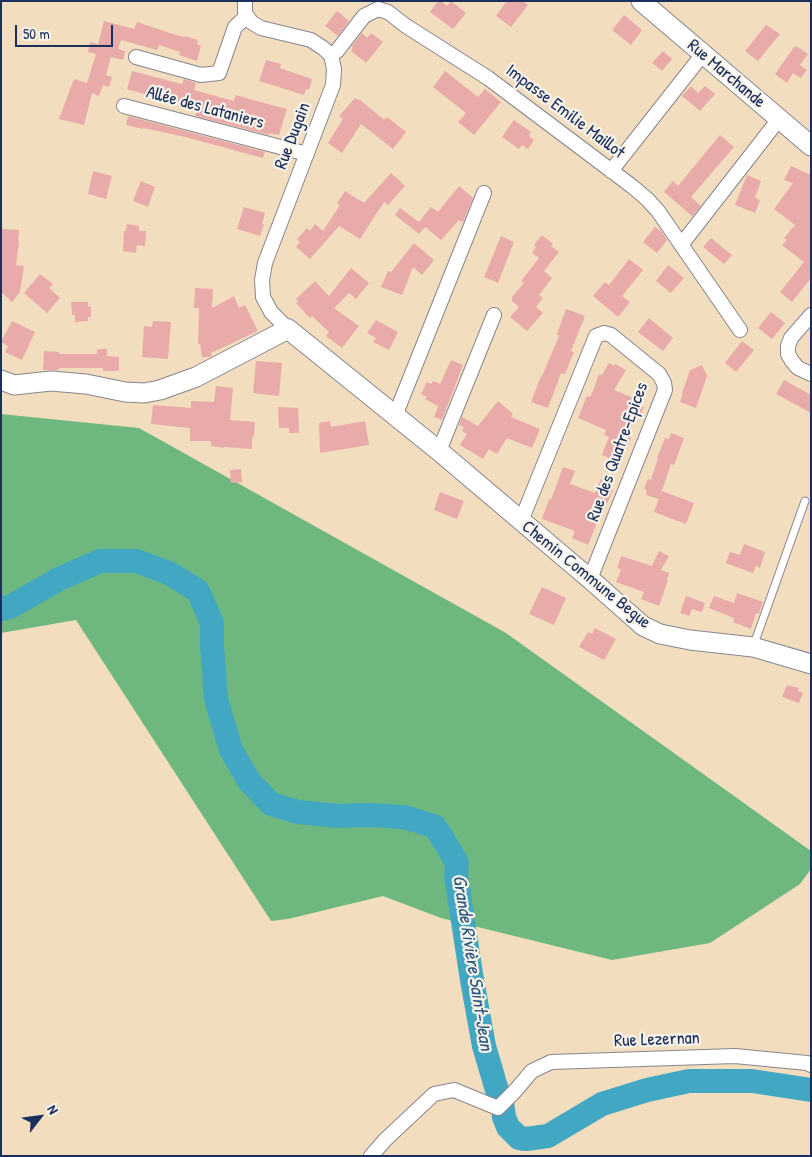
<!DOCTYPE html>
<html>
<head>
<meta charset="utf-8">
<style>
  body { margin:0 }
  #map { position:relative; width:812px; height:1157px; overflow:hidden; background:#f3ddbf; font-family:"Patrick Hand",sans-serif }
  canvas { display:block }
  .frame { position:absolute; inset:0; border:2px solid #1b2f5e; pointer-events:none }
  .north { position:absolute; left:15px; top:1092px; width:50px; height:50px; -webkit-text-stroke:4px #f7f3e8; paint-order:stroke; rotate:60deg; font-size:14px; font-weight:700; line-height:20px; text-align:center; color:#1b2f5e }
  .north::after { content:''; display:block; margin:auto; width:18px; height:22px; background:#1b2f5e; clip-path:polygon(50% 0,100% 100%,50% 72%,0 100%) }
  .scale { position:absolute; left:15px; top:25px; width:98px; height:22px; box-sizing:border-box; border:2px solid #1b2f5e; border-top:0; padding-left:6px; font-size:15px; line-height:18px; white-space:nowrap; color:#1b2f5e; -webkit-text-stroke:4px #f7f3e8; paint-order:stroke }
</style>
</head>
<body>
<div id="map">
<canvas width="812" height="1157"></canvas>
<div class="frame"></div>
<div class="north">N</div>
<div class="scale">50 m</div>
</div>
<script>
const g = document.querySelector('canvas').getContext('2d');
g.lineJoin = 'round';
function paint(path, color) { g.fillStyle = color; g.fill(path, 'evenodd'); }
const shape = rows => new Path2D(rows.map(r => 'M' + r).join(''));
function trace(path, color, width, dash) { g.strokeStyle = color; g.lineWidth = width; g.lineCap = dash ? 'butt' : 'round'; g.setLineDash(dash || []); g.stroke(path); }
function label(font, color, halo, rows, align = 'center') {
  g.font = font + ' "Patrick Hand",sans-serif'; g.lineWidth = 4.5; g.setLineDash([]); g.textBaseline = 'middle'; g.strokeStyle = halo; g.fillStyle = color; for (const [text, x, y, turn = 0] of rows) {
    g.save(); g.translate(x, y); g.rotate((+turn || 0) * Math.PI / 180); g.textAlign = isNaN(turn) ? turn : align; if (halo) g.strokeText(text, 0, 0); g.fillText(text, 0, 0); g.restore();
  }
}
paint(shape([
  [1,414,139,428,506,633,811,851,811,869,800,884,710,943,612,960,441,918,383,896,288,919,271,921,76,620,1,633]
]), '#6eb880');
trace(shape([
  [1,609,10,607,59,579,100,561,136,561,169,573,198,591,212,623,212,645,216,699,231,750,249,781,271,804,298,812,338,816,367,815,404,817,434,826,440,834,457,863,456,876,472,980,484,1046,496,1087,502,1103,504,1117,508,1127,519,1138,526,1139,548,1136,602,1104,647,1090,689,1081,752,1081,811,1090]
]), '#42a7c2', 24);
paint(shape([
  [438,1,441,1,447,6,451,1,466,13,453,29,430,12],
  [507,1,523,1,528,5,511,27,496,16],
  [337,11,349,21,338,36,325,26],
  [624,15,642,30,631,45,612,30],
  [104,21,134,29,137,22,176,35,185,37,185,36,198,40,197,44,201,46,197,61,179,55,180,52,159,45,157,50,121,40,118,49,125,51,123,60,111,57,106,75,112,77,109,87,103,85,99,96,92,93,84,125,59,119,74,79,87,83,96,54,88,52,90,42,98,44],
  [766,25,780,34,758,61,745,51],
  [362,33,367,38,371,33,383,42,366,63,351,51,353,48,352,46],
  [794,47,798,47,808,54,800,65,807,70,801,78,793,73,787,83,775,74],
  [663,51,672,59,662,71,652,63],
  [266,60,281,64,280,68,312,79,309,90,306,89,304,95,259,81],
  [132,71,182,84,184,79,196,83,194,90,234,101,236,95,260,102,287,109,279,135,270,133,269,135,195,116,198,107,147,93,147,95,127,89],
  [445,71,478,97,485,89,501,102,474,135,458,122,466,113,433,87],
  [691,86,698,93,705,86,715,94,700,111,682,96],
  [355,98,358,100,359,99,384,120,387,117,406,132,393,149,361,124,342,153,328,143,343,119,339,116],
  [128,116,265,152,263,158,185,137,143,128,143,129,126,125],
  [514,120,531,132,529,136,534,140,528,149,522,145,519,149,502,137],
  [720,135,734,147,691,197,701,206,692,216,664,192,673,181,678,186],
  [791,166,811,175,811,278,792,302,780,292,804,262,782,245,787,240,784,238,795,225,774,209,793,183,784,180],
  [93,171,112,176,106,199,88,194],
  [391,173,405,186,388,205,384,202,360,239,339,226,310,259,296,247,300,242,297,239,307,228,310,231,315,224,323,231,340,205,337,203,345,191,364,203],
  [747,175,761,181,755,198,760,200,755,213,735,205],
  [141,181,155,187,148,207,133,201],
  [459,186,473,198,463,222,459,220,441,240,425,227,419,234,395,215,400,208,423,225,419,222,431,207,438,212],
  [244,207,265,213,262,224,264,224,260,236,237,229],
  [127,224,139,226,139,231,146,231,145,246,137,245,136,253,123,251,124,231,126,231],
  [655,227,662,232,667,240,657,253,643,242],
  [1,229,19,230,18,242,19,242,16,265,24,266,20,292,12,302,1,292],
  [542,235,553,244,551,246,559,252,544,271,552,278,539,295,543,298,536,307,543,313,527,331,510,317,519,307,512,301,512,297,524,283,521,281,539,258,532,253,536,247,534,245],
  [501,236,514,242,498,283,484,277],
  [711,238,732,255,724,264,703,247],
  [414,243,434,260,422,275,413,267,402,295,381,287,388,271,391,272],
  [629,259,643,270,622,296,630,302,618,317,593,296,605,282,609,285],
  [668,265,684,278,671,293,656,281],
  [351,268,369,283,356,299,349,293,334,308,359,326,342,348,326,336,329,332,312,316,310,318,296,303,298,301,296,299,315,281,329,296],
  [40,274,53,284,49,288,60,298,46,314,46,312,24,293],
  [195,288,213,289,212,308,234,296,239,308,245,305,258,331,211,353,212,356,210,357,202,357,200,344,198,344,199,308,194,308],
  [71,302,88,302,88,307,91,306,91,317,88,317,88,321,75,322,75,315,72,315],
  [566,309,585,316,571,351,574,352,565,374,561,373,548,408,531,402,541,376,542,376,559,336,557,334],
  [771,312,785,323,772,339,758,328],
  [649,318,673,338,663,351,638,332],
  [376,320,398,332,389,350,373,342,376,338,367,333],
  [12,321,35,332,22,360,5,352,8,346,1,342],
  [153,321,171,322,168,359,142,357,144,326,152,327],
  [742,341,754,350,736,372,725,363],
  [97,349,107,349,107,356,119,357,119,371,103,371,103,368,59,368,59,370,43,370,44,351,59,352,59,354,97,354],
  [451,360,463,365,442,420,434,417,438,406,425,399,427,397,421,394,427,382,431,384,433,381,440,384],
  [256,361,282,363,279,396,253,393],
  [609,363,614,366,615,364,626,370,614,390,641,401,639,405,644,407,640,416,636,415,627,436,631,437,621,463,602,455,609,437,604,435,606,430,578,418,587,396,590,397,593,391,599,374,602,375],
  [702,365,707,376,696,408,680,402,683,393,682,393,690,370],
  [784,380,811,395,811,413,776,394],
  [216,386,233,388,230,420,255,422,254,437,252,437,252,449,224,447,224,448,211,446,211,441,190,441,190,428,151,424,153,405,191,408,191,401,214,402],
  [498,401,513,414,511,417,540,429,532,448,507,438,497,454,489,449,483,459,460,445,467,434,462,431,464,427,459,425,462,417,478,426],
  [278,407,298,408,299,433,289,433,289,428,279,428],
  [330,421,331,427,365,421,369,445,320,453,319,423],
  [671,433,684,438,674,465,671,464,659,499,646,495,647,490,644,489,648,479,651,480,658,458,657,458,665,438,669,439],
  [563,467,575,471,570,484,595,493,601,479,611,483,609,488,613,490,603,513,601,512,588,545,572,538,575,531,542,519,549,499,551,500],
  [241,469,242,482,231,483,230,470],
  [662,491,694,503,686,524,654,512],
  [440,492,464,501,457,519,434,510],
  [744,544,765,552,760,568,756,566,753,573,726,563,730,552,740,555],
  [659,551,669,556,661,570,669,573,667,580,668,580,659,606,641,599,644,592,616,582,621,570,617,568,621,556,652,566],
  [542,587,566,598,554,625,529,614],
  [737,593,763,602,759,614,756,613,751,629,733,622,734,618,709,608,714,596,734,603],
  [686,596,705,603,702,612,692,609,689,616,680,613],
  [595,628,616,639,604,660,579,647,588,632,592,634],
  [787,685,799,688,798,691,803,693,799,703,782,697]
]), '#e9aba9');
const lane = shape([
  [753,647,805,501]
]);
const street = shape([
  [245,1,245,13,251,22,261,28,311,40,323,48,331,55,334,69,333,85,265,263,262,280,263,297,271,312,288,329],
  [331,55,337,51,364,16,378,9,388,12,406,26,488,78,633,187,647,199,658,211,740,330],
  [136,57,201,75,219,73,235,27,247,16],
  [124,106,307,154],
  [611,171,703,54],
  [681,245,779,119],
  [811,315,791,338,788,346,788,354,792,361,798,368,811,374],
  [395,416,484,193],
  [439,451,494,315],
  [521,521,596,336,604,333,611,335,659,374,664,383,665,390,590,579],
  [371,1156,385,1140,434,1094,454,1090,498,1108,515,1091,532,1071,551,1062,735,1056,807,1063,811,1065]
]);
const secondary = shape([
  [641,1,811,146],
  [1,380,14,385,51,381,86,384,125,392,144,393,160,390,196,377,288,329,439,451,590,579,643,626,660,634,690,640,753,647,811,664]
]);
trace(lane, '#87868e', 9);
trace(street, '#87868e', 16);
trace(secondary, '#87868e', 21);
trace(lane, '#fff', 7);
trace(street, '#fff', 14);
trace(secondary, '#fff', 19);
label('18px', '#1b2f5e', '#f7f3e8', [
  ["Rue Marchande",726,74,40],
  ["Allée des Lataniers",205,108,15],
  ["Impasse Emilie Maillot",565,112,37],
  ["Rue Dugain",293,136,-69],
  ["Rue des Quatre-Epices",618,452,-70],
  ["Chemin Commune Begue",586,575,39],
  ["Rue Lezernan",657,1040,-2]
]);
label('italic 19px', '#295981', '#f7f3e8', [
  ["Grande Rivière Saint-Jean",472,963,81]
]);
</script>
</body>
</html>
